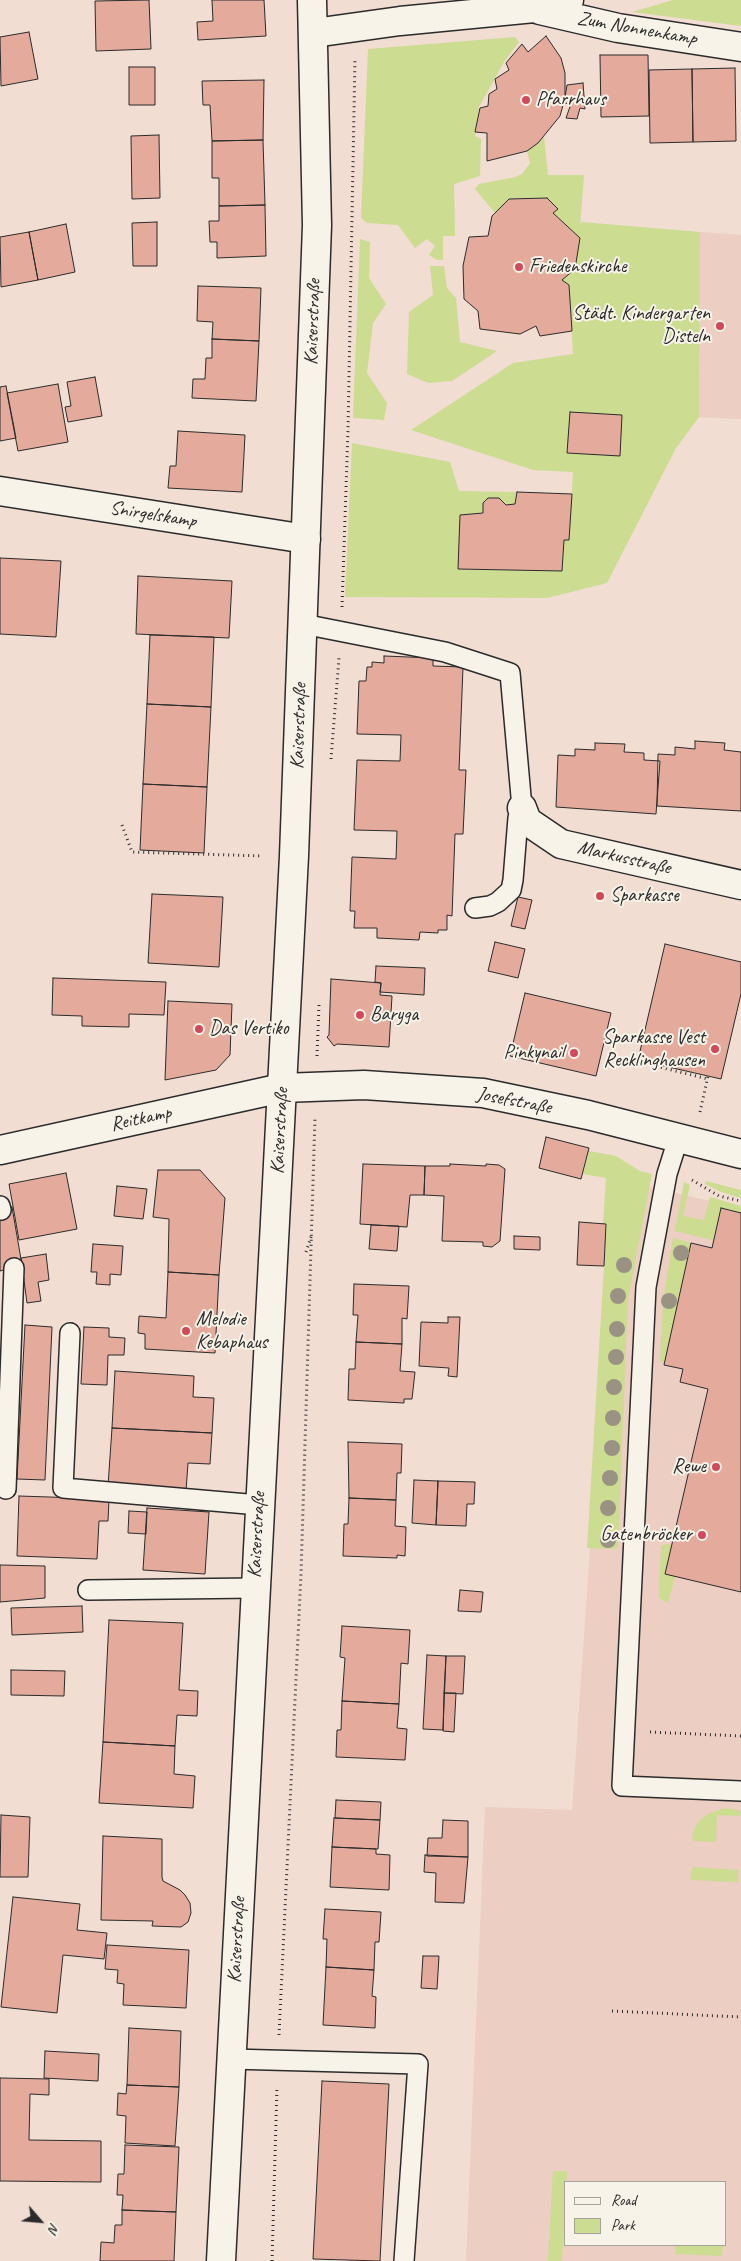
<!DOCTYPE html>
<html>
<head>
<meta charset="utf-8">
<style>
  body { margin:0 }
  #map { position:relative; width:741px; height:2261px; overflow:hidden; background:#f1ddd2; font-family:Caveat,sans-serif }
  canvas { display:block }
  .legend { position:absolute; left:564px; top:2181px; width:162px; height:65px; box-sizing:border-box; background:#f7f3e8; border:1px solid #a5a39c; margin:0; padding:6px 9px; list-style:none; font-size:15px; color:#2b2b2b }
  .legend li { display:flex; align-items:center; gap:10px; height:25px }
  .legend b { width:25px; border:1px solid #a5a39c }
  .north { position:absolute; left:15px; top:2196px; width:50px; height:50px; -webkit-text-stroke:4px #f7f3e8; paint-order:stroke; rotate:117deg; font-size:14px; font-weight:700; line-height:20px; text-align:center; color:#2b2b2b }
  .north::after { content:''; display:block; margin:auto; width:18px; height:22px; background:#2b2b2b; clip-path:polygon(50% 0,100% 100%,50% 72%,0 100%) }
</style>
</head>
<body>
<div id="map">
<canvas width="741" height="2261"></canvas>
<ul class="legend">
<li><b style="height:6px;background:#f7f3e8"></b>Road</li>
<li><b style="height:14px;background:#ccdc91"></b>Park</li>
</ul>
<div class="north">N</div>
</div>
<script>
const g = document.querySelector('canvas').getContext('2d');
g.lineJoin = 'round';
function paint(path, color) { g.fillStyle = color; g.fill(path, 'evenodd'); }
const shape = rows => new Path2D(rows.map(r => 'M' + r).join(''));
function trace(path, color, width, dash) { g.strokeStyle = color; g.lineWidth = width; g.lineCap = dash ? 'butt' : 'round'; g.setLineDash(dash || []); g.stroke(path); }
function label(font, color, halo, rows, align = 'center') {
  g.font = font + ' Caveat,sans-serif'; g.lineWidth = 4; g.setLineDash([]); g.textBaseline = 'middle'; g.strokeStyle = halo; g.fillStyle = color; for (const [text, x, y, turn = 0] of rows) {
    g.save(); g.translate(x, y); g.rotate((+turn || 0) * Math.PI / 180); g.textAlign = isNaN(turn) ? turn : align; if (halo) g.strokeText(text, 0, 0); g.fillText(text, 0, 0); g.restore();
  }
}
paint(shape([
  [700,232,741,235,741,419,699,417],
  [609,1178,741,1208,741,2261,466,2261,485,1807,572,1810,590,1548],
  [565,2182,725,2182,725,2245,565,2245]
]), '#edcec2');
paint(shape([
  [673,0,741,0,741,26,632,12],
  [515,37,519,42,504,62,479,107,475,136,481,139,480,176,454,184,455,236,443,236,443,260,437,260,429,255,435,246,427,239,415,248,398,225,367,223,361,218,368,49],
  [544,137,548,175,584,175,580,227,581,222,700,232,699,417,676,448,607,583,547,598,345,597,352,443,450,462,459,491,517,492,515,504,506,505,499,498,488,498,458,569,562,571,564,540,569,540,573,472,533,470,411,430,513,363,573,354,569,285,562,280,575,269,580,238,553,213,558,209,547,198,509,199,495,213,475,189,479,184,515,177,522,174,530,163,527,151],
  [360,239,370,242,369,278,386,304,373,323,367,373,387,403,384,420,353,418],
  [430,266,444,266,447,288,456,298,460,342,497,351,452,381,428,383,407,374,409,312,433,295],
  [589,1151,616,1156,640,1171,652,1174,628,1300,618,1547,616,1549,587,1548,604,1266,606,1224,603,1224,606,1178,583,1174],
  [706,1181,741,1190,741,1198,721,1192,705,1184],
  [684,1182,690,1185,683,1216,704,1220,710,1197,741,1206,741,1213,721,1209,713,1240,675,1231],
  [673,1238,691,1243,664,1365,660,1360,663,1302],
  [667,1544,672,1545,665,1574,675,1576,668,1603,659,1598,661,1546],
  [724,1808,739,1810,741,1813,739,1816,717,1815,716,1842,694,1841,692,1838,694,1829,700,1820,708,1814],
  [693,1867,738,1870,738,1880,737,1882,692,1880,690,1878],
  [553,2171,567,2171,562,2261,548,2261],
  [675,2245,723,2245,722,2256,676,2254]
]), '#ccdc91');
const building = shape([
  [149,0,151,49,96,51,95,1,149,0],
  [212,0,264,0,266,36,198,40,197,22,213,21,212,0],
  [29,32,38,79,1,86,0,37,29,32],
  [546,36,561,58,565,73,565,98,560,116,538,143,527,151,487,161,487,133,475,132,480,108,488,106,489,94,497,89,495,79,509,70,506,63,522,44,528,52,546,36],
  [600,55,648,55,649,116,601,117,600,55],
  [129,67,155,67,155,105,129,105,129,67],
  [735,68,736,141,693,142,692,69,735,68],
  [692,69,693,142,650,143,649,70,692,69],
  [264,80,263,140,212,141,210,105,203,105,202,81,264,80],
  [583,83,585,109,580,108,577,119,566,118,571,104,564,103,567,85,583,83],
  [159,135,160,198,132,199,131,136,159,135],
  [263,140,265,205,219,206,219,178,212,178,212,141,263,140],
  [547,198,558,209,553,213,580,238,575,269,562,280,569,285,572,331,540,336,536,326,520,334,480,329,478,311,464,299,463,266,469,237,488,236,492,216,509,199,547,198],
  [265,205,266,256,217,258,217,242,210,242,209,221,219,221,219,206,265,205],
  [157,222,157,266,133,266,132,223,157,222],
  [66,224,75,272,38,280,29,232,66,224],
  [29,232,38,280,1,287,0,237,29,232],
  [198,286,261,288,259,341,212,339,213,322,197,321,198,286],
  [212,339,259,341,256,401,192,398,193,379,205,379,206,358,212,358,212,339],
  [95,377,102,416,68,422,65,407,71,406,67,382,95,377],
  [58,384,68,442,18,451,7,393,58,384],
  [6,386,16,438,0,441,0,387,6,386],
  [570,412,622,415,620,456,567,453,570,412],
  [178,431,245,435,242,492,168,488,170,466,176,466,178,431],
  [517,492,572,494,569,540,564,540,562,571,458,569,460,515,483,513,483,503,488,498,499,498,506,505,515,504,517,492],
  [0,558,61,561,56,637,0,634,0,558],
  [138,576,232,581,229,638,136,634,138,576],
  [150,635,214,637,211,707,147,704,150,635],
  [384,656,433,658,433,666,463,667,459,770,466,770,463,834,455,834,452,916,447,915,447,930,438,930,438,933,420,932,419,940,377,938,377,928,354,928,355,911,350,911,352,857,396,859,397,831,354,830,357,760,400,761,401,735,357,734,359,681,366,681,367,667,372,667,372,662,384,663,384,656],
  [147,704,211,707,207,787,143,784,147,704],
  [695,741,725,743,724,750,741,752,741,811,657,806,658,754,675,755,675,747,695,749,695,741],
  [595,743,625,744,624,752,644,753,644,760,660,761,656,814,556,807,558,755,575,756,575,749,595,750,595,743],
  [143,784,207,787,204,853,140,850,143,784],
  [152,894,223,897,219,967,148,963,152,894],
  [518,897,532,900,525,929,511,926,518,897],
  [495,942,525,949,518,978,488,971,495,942],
  [665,944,741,962,741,994,721,1079,638,1060,665,944],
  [376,966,425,968,424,995,380,992,381,983,375,982,376,966],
  [53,978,166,982,164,1015,129,1014,129,1027,82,1026,82,1016,52,1015,53,978],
  [331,979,381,983,380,995,392,996,389,1047,337,1044,334,1046,327,1037,329,1035,331,979],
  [525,993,611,1013,596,1076,510,1056,525,993],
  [168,1001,232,1004,230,1055,216,1070,165,1080,168,1001],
  [546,1137,589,1148,581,1179,539,1168,546,1137],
  [363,1164,425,1166,424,1195,410,1195,407,1227,360,1224,363,1164],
  [450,1164,486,1166,486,1164,499,1165,505,1169,500,1241,492,1247,483,1246,483,1242,442,1241,444,1196,424,1195,425,1166,450,1166,450,1164],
  [158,1170,200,1170,225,1198,219,1275,168,1272,169,1219,153,1217,158,1170],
  [66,1173,77,1229,19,1240,9,1184,66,1173],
  [117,1186,147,1189,143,1219,114,1216,117,1186],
  [12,1207,22,1265,0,1271,0,1210,12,1207],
  [721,1208,741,1213,741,1592,665,1574,708,1389,680,1382,683,1369,664,1365,691,1243,712,1248,721,1208],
  [579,1222,606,1224,604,1266,577,1265,579,1222],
  [371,1225,399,1226,397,1251,369,1249,371,1225],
  [514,1236,540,1237,540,1250,514,1249,514,1236],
  [93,1244,123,1246,121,1275,110,1274,110,1285,96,1284,97,1272,91,1272,93,1244],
  [46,1254,49,1280,38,1282,41,1301,27,1303,21,1258,46,1254],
  [168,1272,219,1275,215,1353,145,1349,145,1334,138,1333,139,1316,166,1318,168,1272],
  [354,1284,409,1286,407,1319,402,1318,402,1344,356,1342,358,1315,353,1315,354,1284],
  [448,1317,460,1317,457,1377,448,1376,449,1368,419,1366,421,1322,448,1323,448,1317],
  [25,1325,52,1327,45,1480,17,1479,25,1325],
  [84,1327,109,1328,109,1337,125,1338,124,1355,108,1355,107,1385,81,1384,84,1327],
  [356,1342,402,1344,400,1371,415,1372,412,1399,404,1399,404,1403,348,1400,349,1369,355,1369,356,1342],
  [115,1371,194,1376,193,1397,214,1398,212,1433,112,1428,115,1371],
  [112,1428,212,1433,210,1464,188,1463,186,1491,108,1486,112,1428],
  [348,1442,402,1444,401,1473,397,1473,396,1500,349,1498,348,1442],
  [414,1480,438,1481,436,1525,412,1523,414,1480],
  [438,1481,475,1482,474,1504,467,1504,466,1526,436,1525,438,1481],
  [19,1496,109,1499,108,1521,99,1521,97,1559,17,1556,19,1496],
  [349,1498,396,1500,395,1526,406,1527,405,1556,397,1555,397,1558,343,1556,344,1524,348,1524,349,1498],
  [147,1508,209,1512,205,1574,143,1570,147,1508],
  [129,1511,147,1512,146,1534,128,1533,129,1511],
  [0,1565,45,1566,45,1598,0,1602,0,1565],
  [460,1590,483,1592,481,1612,458,1611,460,1590],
  [82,1606,83,1632,12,1635,11,1608,82,1606],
  [109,1620,183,1623,179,1690,198,1691,197,1716,177,1715,175,1746,103,1742,109,1620],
  [342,1626,410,1630,408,1664,401,1663,399,1704,342,1701,345,1658,340,1657,342,1626],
  [427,1655,446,1656,443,1730,423,1729,427,1655],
  [446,1656,465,1656,463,1694,444,1693,446,1656],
  [11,1670,65,1671,64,1696,11,1695,11,1670],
  [444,1693,456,1693,454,1732,443,1731,444,1693],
  [342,1701,399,1704,397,1728,407,1729,405,1760,336,1757,337,1730,341,1730,342,1701],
  [103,1742,175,1746,174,1774,195,1776,193,1808,99,1803,103,1742],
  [336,1800,381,1802,380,1820,335,1818,336,1800],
  [1,1815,30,1817,28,1877,0,1877,1,1815],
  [334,1818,380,1820,378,1849,332,1847,334,1818],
  [443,1820,468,1821,468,1857,427,1856,428,1838,442,1838,443,1820],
  [103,1836,162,1839,162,1877,163,1881,180,1890,185,1895,190,1903,191,1913,188,1922,181,1927,152,1926,153,1921,101,1920,103,1836],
  [332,1847,376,1849,376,1854,390,1855,389,1890,330,1887,332,1847],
  [425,1855,468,1857,464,1903,435,1902,436,1873,424,1872,425,1855],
  [13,1897,80,1904,77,1930,107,1933,104,1959,63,1955,57,2013,1,2007,13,1897],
  [325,1909,381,1912,379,1942,375,1942,374,1970,326,1967,327,1939,323,1939,325,1909],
  [107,1945,189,1950,186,2008,123,2005,124,1984,117,1983,118,1970,105,1969,107,1945],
  [423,1956,439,1956,437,1989,421,1988,423,1956],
  [326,1967,374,1970,372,1996,376,1997,375,2028,323,2025,326,1967],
  [129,2028,181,2031,179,2087,127,2085,129,2028],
  [45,2051,99,2054,98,2081,44,2078,45,2051],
  [0,2078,49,2079,49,2095,30,2094,29,2140,101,2141,101,2182,0,2181,0,2078],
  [322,2081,389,2084,380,2261,313,2259,322,2081],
  [127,2085,179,2087,175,2146,125,2143,126,2116,117,2115,118,2093,126,2094,127,2085],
  [125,2145,179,2147,176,2212,122,2210,123,2195,117,2195,118,2174,124,2174,125,2145],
  [122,2210,176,2212,174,2261,100,2261,101,2242,114,2243,115,2225,122,2225,122,2210]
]);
paint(building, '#e4ab9d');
trace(building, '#2b2b2b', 1);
const service = shape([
  [303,624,445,652,510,673,522,808,518,818,513,880,511,890,498,902,490,906,475,908],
  [678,1139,667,1174,646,1287,622,1786,741,1791],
  [0,1206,1,1210],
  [70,1333,63,1488,259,1505],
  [6,1489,14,1268],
  [88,1590,255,1588],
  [231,2059,418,2064,404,2261]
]);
const minor = shape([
  [540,10,618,28,741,47],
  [314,33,400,21,534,8,569,0],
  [0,491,306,539],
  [522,808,527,821,561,844,741,885],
  [0,1150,282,1088,364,1085,483,1093,588,1115,741,1154]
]);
const secondary = shape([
  [221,2261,294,856,317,225,312,0]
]);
trace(service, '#2b2b2b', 22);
trace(minor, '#2b2b2b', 31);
trace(secondary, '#2b2b2b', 31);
trace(shape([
  [342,607,348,430,355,58],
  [331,759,339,658],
  [122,825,132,852,263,856],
  [317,1056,319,1005],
  [627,1059,708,1079],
  [700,1112,708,1076],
  [692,1180,719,1196,741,1201],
  [306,1252,312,1234],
  [650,1732,741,1736],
  [612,2011,741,2017],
  [279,2035,301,1574,315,1117],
  [272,2261,277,2086]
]), '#2b2b2b', 3, [1, 4]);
trace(service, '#f7f3e8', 19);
trace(minor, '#f7f3e8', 28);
trace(secondary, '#f7f3e8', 28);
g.fillStyle = '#9a9384';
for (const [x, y] of [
  [681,1253],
  [624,1265],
  [618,1296],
  [669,1301],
  [617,1329],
  [616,1357],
  [614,1387],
  [613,1418],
  [612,1448],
  [610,1478],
  [608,1508],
  [608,1540]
]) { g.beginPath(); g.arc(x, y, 8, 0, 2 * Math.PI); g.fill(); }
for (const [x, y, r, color] of [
  [526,100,5,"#d1495b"],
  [519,267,5,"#d1495b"],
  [720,326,5,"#d1495b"],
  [600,896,5,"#d1495b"],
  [360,1015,5,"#d1495b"],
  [199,1029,5,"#d1495b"],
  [715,1049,5,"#d1495b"],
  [574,1053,5,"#d1495b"],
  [186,1331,5,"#d1495b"],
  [716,1467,5,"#d1495b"],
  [702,1535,5,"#d1495b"]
]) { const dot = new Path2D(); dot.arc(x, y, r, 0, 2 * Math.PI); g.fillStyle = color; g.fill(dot); trace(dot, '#f7f3e8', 2); }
label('20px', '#2b2b2b', '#f7f3e8', [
  ["Zum Nonnenkamp",637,29,10],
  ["Kaiserstraße",313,322,-88],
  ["Snirgelskamp",153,515,9],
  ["Kaiserstraße",299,726,-88],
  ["Markusstraße",624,858,13],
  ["Josefstraße",514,1101,11],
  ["Reitkamp",141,1119,-12],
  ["Kaiserstraße",280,1131,-87],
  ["Kaiserstraße",257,1535,-87],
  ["Kaiserstraße",237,1940,-87]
]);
label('20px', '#2b2b2b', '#f7f3e8', [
  ["Pfarrhaus",536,100],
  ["Friedenskirche",529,267],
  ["Städt. Kindergarten",710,314,"right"],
  ["Disteln",710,337,"right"],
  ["Sparkasse",610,896],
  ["Baryga",370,1015],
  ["Das Vertiko",209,1029],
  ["Sparkasse Vest",705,1038,"right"],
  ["Recklinghausen",705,1061,"right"],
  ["Pinkynail",564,1053,"right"],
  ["Melodie",196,1320],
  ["Kebaphaus",196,1343],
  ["Rewe",706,1467,"right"],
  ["Gatenbröcker",692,1535,"right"]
], 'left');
</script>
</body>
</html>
